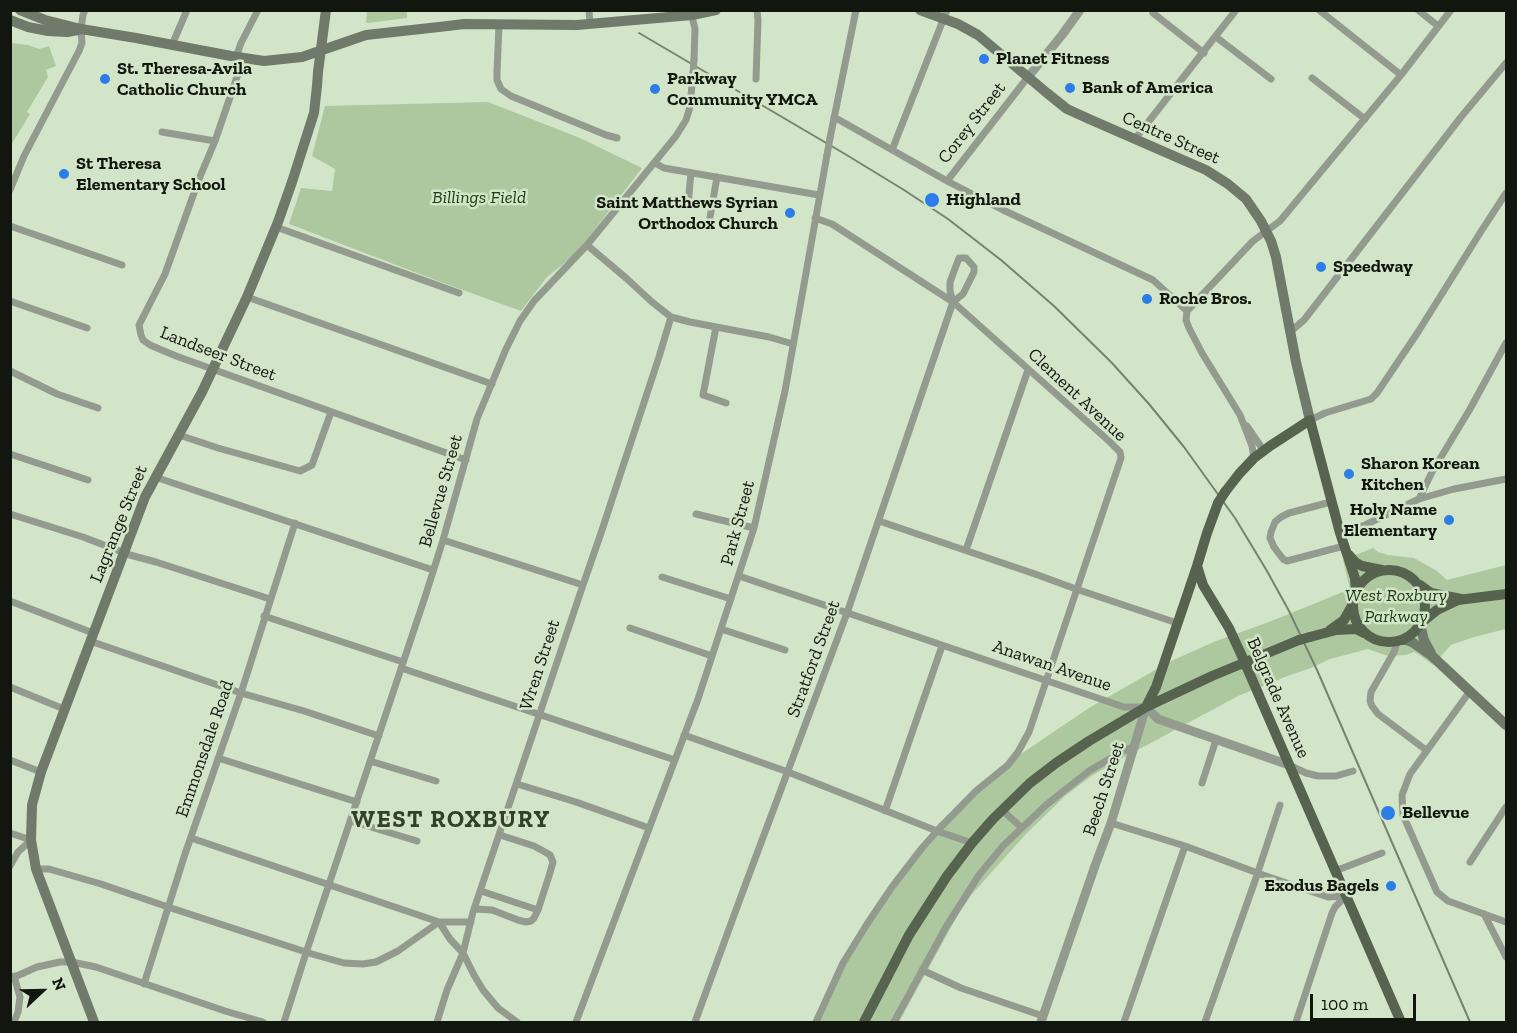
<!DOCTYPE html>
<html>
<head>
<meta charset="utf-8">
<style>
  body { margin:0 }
  #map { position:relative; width:1517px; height:1033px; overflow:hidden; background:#d3e5c9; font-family:"Zilla Slab",serif }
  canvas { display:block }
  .frame { position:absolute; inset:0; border:12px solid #11170e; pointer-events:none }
  .north { position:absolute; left:12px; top:961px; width:60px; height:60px; -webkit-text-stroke:4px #d3e5c9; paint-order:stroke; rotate:68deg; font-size:16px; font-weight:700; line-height:24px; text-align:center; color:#11170e }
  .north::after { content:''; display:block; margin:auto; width:21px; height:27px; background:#11170e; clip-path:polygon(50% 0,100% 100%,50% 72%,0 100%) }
  .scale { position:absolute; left:1310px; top:994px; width:106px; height:27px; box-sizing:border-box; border:3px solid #11170e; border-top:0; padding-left:8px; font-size:18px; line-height:21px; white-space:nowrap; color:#11170e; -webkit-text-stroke:4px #d3e5c9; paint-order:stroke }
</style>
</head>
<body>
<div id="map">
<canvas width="1517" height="1033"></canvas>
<div class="frame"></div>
<div class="north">N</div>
<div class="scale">100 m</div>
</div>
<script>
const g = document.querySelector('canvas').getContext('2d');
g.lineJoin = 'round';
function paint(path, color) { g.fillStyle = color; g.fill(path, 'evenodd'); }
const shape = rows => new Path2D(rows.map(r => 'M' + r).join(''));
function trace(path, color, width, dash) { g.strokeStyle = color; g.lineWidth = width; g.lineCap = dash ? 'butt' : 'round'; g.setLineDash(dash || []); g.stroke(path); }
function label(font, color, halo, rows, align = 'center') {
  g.font = font + ' "Zilla Slab",serif'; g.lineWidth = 5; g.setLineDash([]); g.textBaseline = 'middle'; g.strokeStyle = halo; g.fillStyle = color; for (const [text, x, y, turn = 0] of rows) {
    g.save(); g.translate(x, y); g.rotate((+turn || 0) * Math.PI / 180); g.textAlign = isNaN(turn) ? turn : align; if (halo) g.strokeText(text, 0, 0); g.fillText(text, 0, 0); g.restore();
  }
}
paint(shape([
  [367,11,407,11,407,18,368,23,366,22],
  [11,43,28,45,39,49,49,46,56,66,46,70,48,77,27,112,30,114,11,145],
  [488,102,580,138,642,168,576,254,547,277,521,311,438,281,289,224,301,188,332,191,335,169,312,156,325,106],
  [1373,548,1378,552,1388,555,1414,558,1437,571,1447,580,1506,565,1506,629,1474,637,1451,645,1433,665,1418,654,1414,652,1406,655,1389,656,1379,653,1368,649,1330,659,1311,668,1290,675,1238,696,1121,759,1093,775,1065,796,1026,834,973,893,960,911,899,1022,813,1022,860,932,929,843,937,825,959,804,1015,758,1089,708,1169,662,1216,641,1269,622,1350,589,1343,560]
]), '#adc89e');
trace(shape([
  [258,10,241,43,236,57,238,74,215,141,199,179,165,274,139,325,141,335,143,340,150,345,176,356,466,460],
  [589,10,590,24],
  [1319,10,1401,75],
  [1418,10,1438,26],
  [691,12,695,29,694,60],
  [1153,13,1204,53],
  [499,25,497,72,497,80,501,89,511,96,606,135,617,138],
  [1216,37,1271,79],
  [172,45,187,10],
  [1312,78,1365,119],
  [756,79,758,20,757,10],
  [834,117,947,181,1028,77],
  [162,132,215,141],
  [830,138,856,10],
  [1135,139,1236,10],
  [892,150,947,10],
  [655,163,664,168,819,195],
  [947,181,1003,210,1153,280,1187,311],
  [10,190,24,156,79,51,82,43,81,29,83,15,85,10],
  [688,205,691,173],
  [815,218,832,224,953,302,1110,442,1120,452,1121,458,1029,732,1018,752,1008,765,976,791,937,831,922,848,892,887,867,924,843,963,816,1022],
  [709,223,717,177],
  [10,226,122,265],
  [276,227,459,293],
  [587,245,626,278,652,302,671,317,690,322,769,337,793,344],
  [247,297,492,384],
  [10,301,87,328],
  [1187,311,1253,241,1280,221,1401,75,1451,10],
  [1187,311,1186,320,1189,328,1202,353,1240,415,1252,446,1254,458],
  [716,327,703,395,726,403],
  [1290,332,1304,320,1461,117,1506,63],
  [10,371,57,394,98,408],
  [1310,420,1325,413,1371,399,1377,393,1418,332,1480,233,1506,193],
  [1247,426,1264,451],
  [179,435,218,448,300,471,312,465,331,412],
  [10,454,88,480],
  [155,477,433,570],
  [1419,499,1454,489,1506,479],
  [1331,502,1289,513,1281,517,1275,522,1271,532,1270,538,1274,547,1283,559,1287,561,1344,546],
  [10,514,83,537,130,555,156,562,270,599],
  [696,514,754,528],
  [879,521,1035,574,1076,589,1177,623],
  [1340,533,1365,525,1419,499,1432,472,1470,409,1506,343],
  [443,540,583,585],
  [966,550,1028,370],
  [739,576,1124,707,1144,707],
  [662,577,731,599],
  [10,601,93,633],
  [264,616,403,662],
  [630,628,712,656],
  [721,629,785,650],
  [90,641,241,693,304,711,379,736],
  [1397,642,1394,652,1371,692,1370,701,1372,706,1378,714,1426,750],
  [401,668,675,760],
  [10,687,64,709],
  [1470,691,1410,774,1402,795,1403,815,1437,892,1448,901,1506,922],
  [684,735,788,772,937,831,972,843],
  [218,758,357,802],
  [10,760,41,772],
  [370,761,436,781],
  [1289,765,1306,773,1318,776,1336,776,1353,771],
  [1202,783,1216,740],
  [517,784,576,802,649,828],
  [1002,810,1021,827],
  [885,811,942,646],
  [351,821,417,841],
  [1111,823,1185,846,1263,875,1328,897,1346,896],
  [10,833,31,840,18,852,10,866],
  [191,838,439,922,450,939,463,953,474,975,483,990,498,1008,517,1022],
  [1470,862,1506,807],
  [36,869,49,869,101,884,168,907,312,954,344,963,363,964,376,962,398,951,439,922,471,922],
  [1335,871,1382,853],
  [481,891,538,910],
  [475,909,492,910,518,920,526,922,531,921,534,918,538,910,549,876,553,862,550,855,545,852,534,846,500,835],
  [1484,914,1506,957],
  [922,970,961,988,1043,1016],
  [10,979,37,967,60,962,72,962,96,967,225,1011,263,1022],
  [144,984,185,854,241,693,295,523],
  [14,1022,18,1012,20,997,14,976],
  [284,1022,306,953,426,594,443,540,477,419,506,349,520,321,534,301,587,245,676,136,686,120,690,107,693,73],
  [437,1022,447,990,463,953,473,912,583,585,601,533,659,357,671,317],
  [576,1022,698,699,754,528,785,391,827,155],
  [695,1022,740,899,847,613,953,302,963,294,974,272,974,267,966,258,959,258,950,282,950,291,953,302],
  [894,1022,946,927,979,875,1003,846,1046,805,1089,771,1121,752,1135,746],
  [1124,1022,1185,846],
  [1205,1022,1256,878,1280,805],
  [1296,1022,1332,913,1335,907,1344,898]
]), '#939b8f', 7);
trace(shape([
  [1028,77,1062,35,1080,10],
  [1146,707,1158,719,1289,765],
  [1041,1022,1096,863,1111,823,1146,707]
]), '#939b8f', 9);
trace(shape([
  [20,10,45,20,81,29,136,38,231,56,264,61,302,57,366,35,439,27,464,24,577,25,692,15,716,10],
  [920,10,958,24,978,35,1047,93,1067,109,1089,119,1206,170,1228,184,1246,199,1261,221,1271,241,1276,257,1296,362,1310,420],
  [10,20,28,27,48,31,67,32,78,30],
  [1420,625,1424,640,1431,653],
  [1402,640,1406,640,1412,642,1432,656,1506,725],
  [94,1022,36,869,31,840,32,805,41,772,145,497,202,392,247,297,278,222,292,182,314,113,317,86,318,72,326,10]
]), '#6f7a6a', 10);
trace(shape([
  [1225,492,1239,474,1254,458,1270,446,1310,420,1340,533,1355,578,1356,592],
  [1349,555,1355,562,1362,566,1382,570],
  [1197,566,1203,585,1229,628,1241,654,1401,1022],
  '1353 606a36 36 0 1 1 72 0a36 36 0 1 1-72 0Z',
  [1420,585,1431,593,1461,599],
  [1422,622,1437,610,1458,600,1506,594],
  [1330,630,1344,620,1353,604],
  [1310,637,1336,630,1356,629,1364,633],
  [1146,707,1156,687,1197,566,1207,533,1218,503],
  [864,1022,909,935,947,876,972,843,993,819,1030,783,1056,763,1089,741,1146,707,1212,676,1299,640]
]), '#56634f', 10);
trace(shape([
  [639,33,845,154,904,190,948,219,1001,260,1054,306,1112,363,1149,404,1184,447,1235,518,1267,571,1289,611,1317,670,1470,1022]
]), '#778370', 2);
trace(shape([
  [693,73,694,60],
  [827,155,830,138]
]), '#939b8f', 7);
trace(shape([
  [1218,503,1225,492],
  [1299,640,1310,637]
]), '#56634f', 10);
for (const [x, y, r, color] of [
  [984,59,6,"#2c7de8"],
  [105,79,6,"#2c7de8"],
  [1070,88,6,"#2c7de8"],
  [655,89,6,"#2c7de8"],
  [64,174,6,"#2c7de8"],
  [932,200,8,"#2c7de8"],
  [790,213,6,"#2c7de8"],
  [1321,267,6,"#2c7de8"],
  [1147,299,6,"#2c7de8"],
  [1349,474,6,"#2c7de8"],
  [1449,520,6,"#2c7de8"],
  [1388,813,8,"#2c7de8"],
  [1391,886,6,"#2c7de8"]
]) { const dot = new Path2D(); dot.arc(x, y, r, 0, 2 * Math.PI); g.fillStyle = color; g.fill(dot); trace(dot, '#d3e5c9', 2); }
label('bold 18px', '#11170e', '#d3e5c9', [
  ["Planet Fitness",996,59],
  ["St. Theresa-Avila",117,69],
  ["Catholic Church",117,90],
  ["Parkway",667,79],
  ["Community YMCA",667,100],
  ["Bank of America",1082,88],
  ["St Theresa",76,164],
  ["Elementary School",76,185],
  ["Highland",946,200],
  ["Saint Matthews Syrian",778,203,"right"],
  ["Orthodox Church",778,224,"right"],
  ["Speedway",1333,267],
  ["Roche Bros.",1159,299],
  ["Sharon Korean",1361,464],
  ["Kitchen",1361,485],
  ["Holy Name",1437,510,"right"],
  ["Elementary",1437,531,"right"],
  ["Bellevue",1402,813],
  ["Exodus Bagels",1379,886,"right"]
], 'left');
label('18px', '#11170e', '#d3e5c9', [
  ["Corey Street",972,123,-52],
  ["Centre Street",1171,138,24],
  ["Landseer Street",218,354,21],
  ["Clement Avenue",1077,395,43],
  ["Bellevue Street",441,491,-74],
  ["Park Street",738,523,-75],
  ["Lagrange Street",119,524,-68],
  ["Stratford Street",814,659,-70],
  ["Wren Street",540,665,-72],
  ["Anawan Avenue",1052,666,19],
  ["Belgrade Avenue",1278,698,66],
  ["Emmonsdale Road",205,749,-71],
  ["Beech Street",1104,789,-72]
]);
label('italic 18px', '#233d12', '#d3e5c9', [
  ["Billings Field",479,198],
  ["West Roxbury",1396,596],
  ["Parkway",1396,617]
]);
g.letterSpacing = '1.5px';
label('bold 24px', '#32412a', '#d3e5c9', [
  ["WEST ROXBURY",451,820]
]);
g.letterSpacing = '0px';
</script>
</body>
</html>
